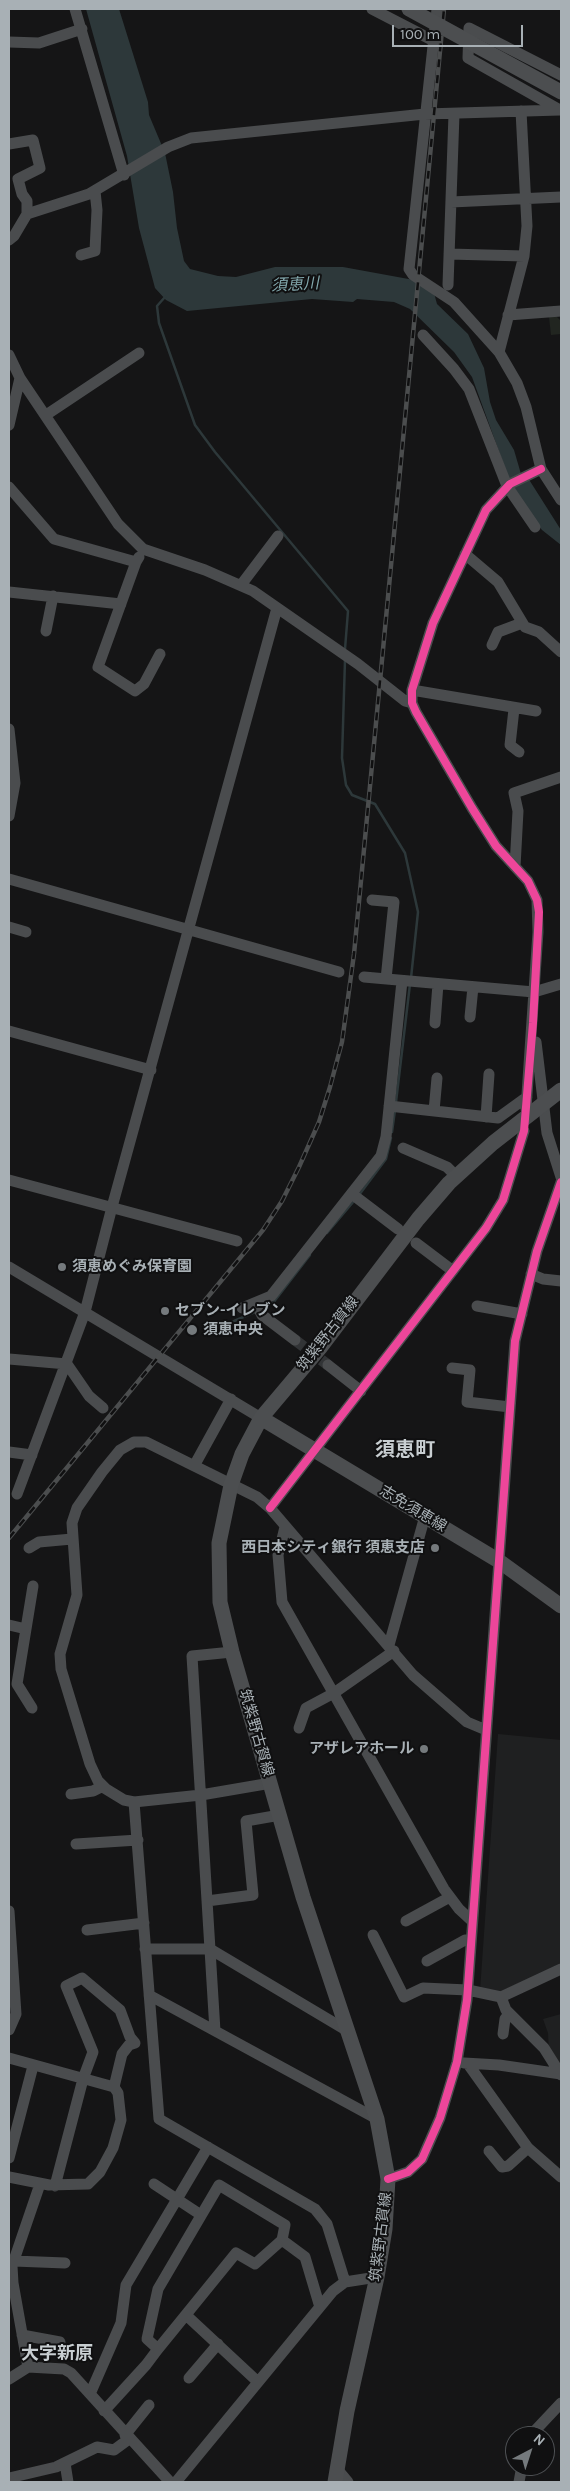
<!DOCTYPE html>
<html>
<head>
<meta charset="utf-8">
<style>
  body { margin:0 }
  #map { position:relative; width:570px; height:2491px; overflow:hidden; background:#151516; font-family:Karla,sans-serif }
  canvas { display:block }
  .frame { position:absolute; inset:0; border:10px solid #a8b0b5; pointer-events:none }
  .north { position:absolute; left:505px; top:2426px; width:50px; height:50px; box-sizing:border-box; background:#101011; border:1px solid #4d5053; border-radius:50%; rotate:40deg; font-size:14px; font-weight:700; line-height:20px; text-align:center; color:#a8b0b5 }
  .north::after { content:''; display:block; margin:auto; width:18px; height:22px; background:#757a7d; clip-path:polygon(50% 0,100% 100%,50% 72%,0 100%) }
  .scale { position:absolute; left:392px; top:25px; width:131px; height:22px; box-sizing:border-box; border:2px solid #a8b0b5; border-top:0; padding-left:6px; font-size:15px; line-height:18px; white-space:nowrap; color:#a8b0b5; -webkit-text-stroke:4px #101011; paint-order:stroke }
</style>
</head>
<body>
<div id="map">
<canvas width="570" height="2491"></canvas>
<div class="frame"></div>
<div class="north">N</div>
<div class="scale">100 m</div>
</div>
<script>
const g = document.querySelector('canvas').getContext('2d');
g.lineJoin = 'round';
function paint(path, color) { g.fillStyle = color; g.fill(path, 'evenodd'); }
const shape = rows => new Path2D(rows.map(r => 'M' + r).join(''));
function trace(path, color, width, dash) { g.strokeStyle = color; g.lineWidth = width; g.lineCap = dash ? 'butt' : 'round'; g.setLineDash(dash || []); g.stroke(path); }
function label(font, color, halo, rows, align = 'center') {
  g.font = font + ' Karla,"Noto Sans JP",sans-serif'; g.lineWidth = 4; g.setLineDash([]); g.textBaseline = 'middle'; g.strokeStyle = halo; g.fillStyle = color; for (const [text, x, y, turn = 0] of rows) {
    g.save(); g.translate(x, y); g.rotate((+turn || 0) * Math.PI / 180); g.textAlign = isNaN(turn) ? turn : align; if (halo) g.strokeText(text, 0, 0); g.fillText(text, 0, 0); g.restore();
  }
}
paint(shape([
  [498,1734,561,1740,561,1965,501,1991,480,1991],
  [561,2014,561,2070,549,2052,548,2033,543,2019]
]), '#1f2021');
paint(shape([
  [556,316,561,321,561,334,551,335,549,317]
]), '#212520');
paint(shape([
  [86,9,119,9,148,102,149,115,165,153,173,192,177,228,184,261,190,269,218,276,236,277,275,267,343,267,414,280,434,293,437,304,468,334,484,368,490,402,496,420,514,450,521,474,528,478,561,530,561,545,542,530,524,508,509,479,472,377,454,352,410,309,394,302,357,299,353,302,312,299,187,311,166,300,155,288,139,228,127,156]
]), '#2d383a');
trace(shape([
  [165,297,157,306,159,323,195,425,215,452,348,611,345,649],
  [345,660,342,758,346,785,352,795,375,804,405,853,418,912,411,978],
  [396,1102,410,984],
  [392,1132,395,1110],
  [359,1195,386,1159,391,1138],
  [327,1233,354,1201],
  [263,1308,273,1303,310,1255],
  [218,1328,255,1312]
]), '#2d383a', 2.5);
trace(shape([
  [295,1340,328,1365]
]), '#323436', 11, [11, 5.5]);
trace(shape([
  [75,9,124,175],
  [372,9,434,41],
  [437,9,409,269,413,275,454,302,499,352,517,383,526,407,541,469,561,500],
  [9,42,39,43,82,29],
  [560,110,468,58,469,28,561,75],
  [9,144,33,140,40,168,18,179,22,194,27,201,27,214],
  [451,202,561,197],
  [9,240,14,236,27,214,89,194,168,147,191,138,425,114,560,110],
  [449,254,524,256],
  [81,255,95,251,97,210,95,191],
  [448,285,454,114],
  [508,315,561,311],
  [423,335,454,369,469,389,507,486,535,527],
  [499,352,524,256,527,226,521,111],
  [9,355,20,378,118,524,143,549,205,570,253,591,358,664,405,701,412,703],
  [46,415,139,353],
  [9,425,20,378],
  [9,487,54,539,136,562,139,557],
  [465,554,498,582,525,627,539,632,561,652],
  [136,562,98,667,135,691,144,684,160,654],
  [241,585,278,536],
  [9,592,121,604],
  [46,631,53,596],
  [492,645,498,632,522,623],
  [412,690,536,711],
  [514,709,510,745,519,752],
  [9,729,15,783,9,816],
  [515,867,518,811,514,793,561,777],
  [9,879,339,972],
  [372,900,394,902,386,979],
  [9,927,26,932],
  [364,977,534,992,561,984],
  [470,1017,473,987],
  [435,1023,438,984],
  [9,1031,151,1070],
  [536,1042,547,1133,561,1177],
  [389,1106,498,1118,527,1097],
  [526,1109,538,932,537,900,528,881,496,846,472,808,416,712,412,703,412,690,433,623,486,510,510,484,541,469],
  [434,1111,437,1078],
  [486,1117,489,1074],
  [403,1148,447,1167,456,1176],
  [9,1180,237,1241],
  [352,1194,398,1229],
  [416,1243,453,1271],
  [9,1267,261,1418],
  [531,1274,543,1279,561,1281],
  [256,1304,262,1315,295,1340],
  [477,1306,522,1314],
  [242,1308,271,1296,381,1156,386,1137,402,981],
  [9,1359,67,1364,89,1396,103,1408],
  [328,1365,361,1391],
  [452,1368,470,1370,467,1402,510,1407],
  [9,1452,32,1455],
  [194,1466,231,1399],
  [17,1494,85,1312,112,1207,277,608],
  [270,1508,486,1228,503,1200,524,1131],
  [285,1527,278,1555,282,1602,444,1889,459,1909,472,1921],
  [29,1548,39,1542,72,1539],
  [9,1625,26,1629],
  [389,1645,425,1516],
  [32,1708,17,1684,33,1586],
  [299,1728,306,1708,334,1693,394,1651],
  [271,1783,201,1795,134,1802,124,1800,106,1789,98,1781,90,1764,61,1669,60,1654,77,1595,72,1523,77,1508,102,1472,120,1450,134,1442,146,1442,257,1497,270,1508,413,1675,467,1722,486,1730],
  [71,1794,93,1791,103,1786],
  [134,1802,159,2119,315,2209,327,2224,345,2282],
  [76,1844,138,1840],
  [207,1901,253,1895,246,1821,280,1815],
  [9,1911,16,2014,9,2030],
  [406,1921,450,1897],
  [87,1930,144,1923],
  [373,1935,404,1997,423,1988,468,1990,501,1997,561,1969],
  [145,1949,210,1949,346,2030],
  [427,1961,465,1940,471,1940],
  [149,1995,377,2119],
  [501,1997,506,2010,544,2048,561,2075],
  [215,2031,192,1656,232,1652],
  [503,2034,505,2019,509,2014],
  [9,2058,114,2087,118,2093,121,2120,113,2148,100,2172,88,2184,49,2185,9,2177],
  [464,2063,499,2065,561,2074],
  [468,2064,528,2148,561,2177],
  [489,2151,502,2167,508,2166,528,2148],
  [9,2158,33,2066],
  [388,2179,408,2172,422,2159,440,2118,457,2062,467,2000,515,1341,537,1251,561,1182],
  [154,2184,201,2215],
  [55,2186,83,2079,93,2052,66,1986,82,1978,120,2010,130,2037,135,2043,129,2045,122,2054,114,2087],
  [14,2261,65,2263],
  [186,2315,258,2382],
  [22,2335,60,2342],
  [158,2349,236,2253,255,2264,282,2240],
  [28,2367,13,2283,12,2266,40,2184],
  [189,2378,218,2344],
  [9,2379,28,2367,64,2369,71,2373,170,2482],
  [90,2394,121,2323,126,2285,208,2147],
  [104,2411,146,2365,158,2349,147,2339,158,2289,219,2185,285,2225,282,2240,305,2257,319,2304],
  [125,2435,149,2405],
  [530,2436,561,2403],
  [65,2463,68,2482],
  [338,2470,348,2482],
  [9,2478,56,2467,97,2447,114,2450,129,2439],
  [176,2482,333,2291,345,2282,377,2277],
  [519,2482,522,2466]
]), '#4a4c4e', 11);
trace(shape([
  [261,1418,499,1561,561,1606],
  [335,2482,347,2411,377,2277,385,2229,388,2179,377,2119,303,1897,232,1652,220,1602,219,1543,231,1485,242,1454,261,1418,320,1348,418,1219,449,1183,493,1143,561,1090]
]), '#4c4e50', 15);
const rail = shape([
  [9,1538,263,1230,282,1201,299,1167,319,1122,330,1087,342,1042,354,954,444,9]
]);
trace(rail, '#4b4d4e', 4.5);
trace(rail, '#101011', 2.5, [8]);
trace(shape([
  [409,9,561,92]
]), '#4c4e50', 15);
trace(shape([
  [270,1508,486,1228,503,1200,524,1131,533,1023,539,912,537,900,528,881,496,846,472,808,416,712,412,703,412,690,433,623,486,510,510,484,541,469],
  [388,2179,408,2172,422,2159,440,2118,457,2062,467,2000,515,1341,537,1251,561,1182]
]), '#ed469a', 8);
for (const [x, y, r, color] of [
  [62,1267,5,"#757a7d"],
  [165,1311,5,"#757a7d"],
  [192,1330,6,"#757a7d"],
  [435,1548,5,"#757a7d"],
  [424,1749,5,"#757a7d"]
]) { const dot = new Path2D(); dot.arc(x, y, r, 0, 2 * Math.PI); g.fillStyle = color; g.fill(dot); trace(dot, '#101011', 2); }
label('bold 15px', '#a8b0b5', '#101011', [
  ["須恵めぐみ保育園",72,1267],
  ["セブン-イレブン",175,1311],
  ["須恵中央",203,1330],
  ["西日本シティ銀行 須恵支店",425,1548,"right"],
  ["アザレアホール",414,1749,"right"]
], 'left');
label('15px', '#a8b0b5', '#101011', [
  ["筑紫野古賀線",328,1334,-52],
  ["志免須恵線",413,1509,31],
  ["筑紫野古賀線",256,1733,74],
  ["筑紫野古賀線",381,2237,-83]
]);
label('italic 16px', '#82a7ac', '#101011', [
  ["須恵川",295,285,-3]
]);
label('bold 18px', '#c8ced1', '#101011', [
  ["大字新原",57,2354]
]);
label('bold 20px', '#c8ced1', '#101011', [
  ["須恵町",405,1450]
]);
</script>
</body>
</html>
